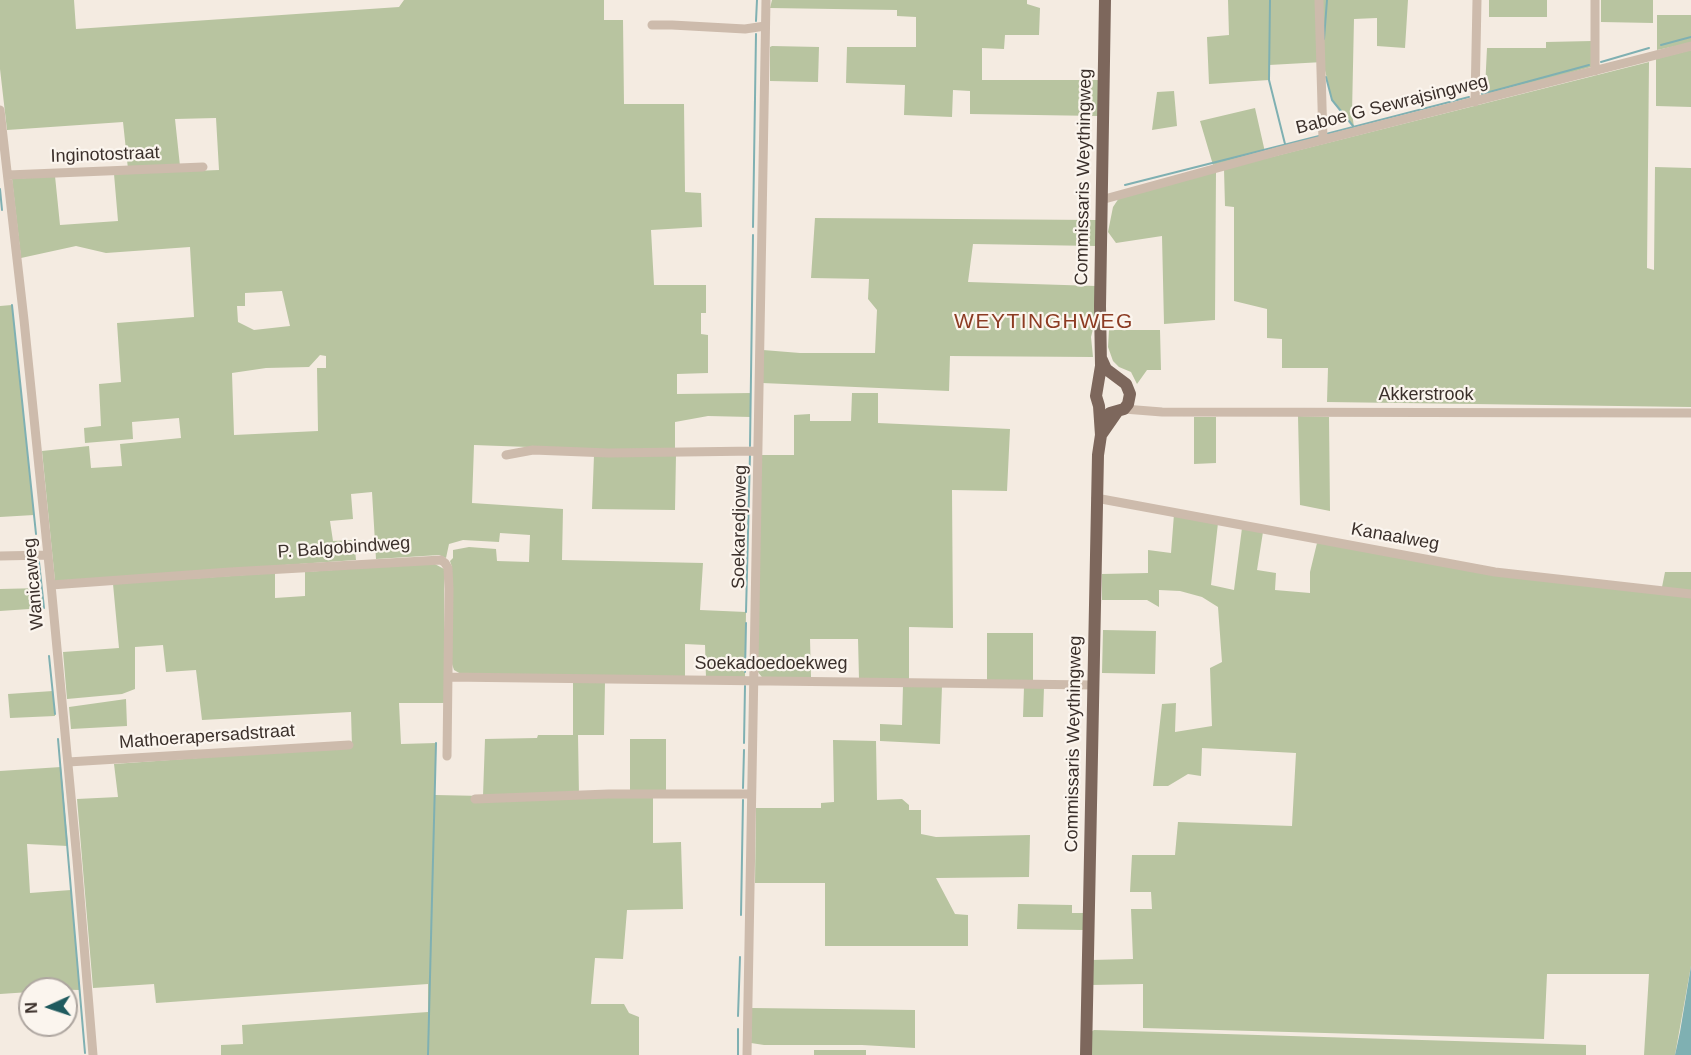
<!DOCTYPE html>
<html>
<head>
<meta charset="utf-8">
<style>
  body { margin:0 }
  #map { position:relative; width:1691px; height:1055px; overflow:hidden; background:#f4ebe1; font-family:Helvetica,sans-serif }
  canvas { display:block }
  .north { position:absolute; left:18px; top:977px; width:60px; height:60px; box-sizing:border-box; background:#fbf5ee; border:2px solid #aea6a0; border-radius:50%; rotate:267deg; font-size:16px; font-weight:700; line-height:24px; text-align:center; color:#3b302b }
  .north::after { content:''; display:block; margin:auto; width:21px; height:27px; background:#1f5a5e; clip-path:polygon(50% 0,100% 100%,50% 72%,0 100%) }
</style>
</head>
<body>
<div id="map">
<canvas width="1691" height="1055"></canvas>
<div class="north">N</div>
</div>
<script>
const g = document.querySelector('canvas').getContext('2d');
g.lineJoin = 'round';
function paint(path, color) { g.fillStyle = color; g.fill(path, 'evenodd'); }
const shape = rows => new Path2D(rows.map(r => 'M' + r).join(''));
function trace(path, color, width, dash) { g.strokeStyle = color; g.lineWidth = width; g.lineCap = dash ? 'butt' : 'round'; g.setLineDash(dash || []); g.stroke(path); }
function label(font, color, halo, rows, align = 'center') {
  g.font = font + ' Helvetica,sans-serif'; g.lineWidth = 4.5; g.setLineDash([]); g.textBaseline = 'middle'; g.strokeStyle = halo; g.fillStyle = color; for (const [text, x, y, turn = 0] of rows) {
    g.save(); g.translate(x, y); g.rotate((+turn || 0) * Math.PI / 180); g.textAlign = isNaN(turn) ? turn : align; if (halo) g.strokeText(text, 0, 0); g.fillText(text, 0, 0); g.restore();
  }
}
paint(shape([
  [0,0,74,0,76,29,399,7,404,0,604,0,604,20,623,20,624,104,684,104,685,192,701,193,702,227,651,230,654,285,706,285,706,313,701,313,701,334,708,335,708,373,677,374,677,394,751,393,751,417,708,416,675,422,675,450,610,450,474,445,472,503,563,509,562,560,703,563,700,610,746,612,745,678,706,678,705,645,685,644,685,678,461,674,454,670,452,664,452,567,450,561,453,558,453,550,469,547,496,549,497,561,529,562,530,535,500,533,499,542,463,540,449,544,446,558,439,555,376,559,372,492,351,494,353,519,330,521,333,541,354,540,356,560,55,581,42,451,89,446,91,468,122,466,120,444,181,438,179,418,132,422,133,439,85,443,84,428,101,426,99,384,121,382,117,323,194,317,190,247,106,253,76,246,21,258,12,179,55,176,60,225,118,221,114,174,219,170,216,118,175,119,180,166,128,169,123,122,7,130,0,69],
  [282,291,290,326,254,330,238,322,237,306,245,306,245,293],
  [320,355,326,356,326,368,317,368,318,431,234,435,232,373,266,368,309,367],
  [772,0,1027,0,1027,4,1040,8,1039,35,1005,35,1004,49,982,48,982,80,1100,80,1099,116,970,114,970,91,953,90,952,117,904,115,905,85,846,83,847,47,916,47,916,17,897,16,897,10,770,8],
  [1228,0,1408,0,1405,48,1377,46,1377,18,1354,19,1352,113,1354,127,1332,100,1323,62,1269,65,1269,80,1209,84,1207,37,1229,35],
  [1489,0,1547,0,1547,17,1489,17],
  [1601,0,1653,0,1653,23,1601,22],
  [1657,15,1691,15,1691,43,1657,50],
  [1592,41,1591,67,1489,96,1485,89,1487,48,1546,48,1546,42],
  [772,46,819,47,818,82,770,81,770,47],
  [1691,50,1691,107,1656,106,1656,59],
  [1649,62,1647,268,1654,270,1655,167,1691,168,1691,407,1327,402,1328,368,1282,368,1282,339,1267,338,1267,309,1234,301,1234,207,1225,206,1224,169],
  [1174,91,1177,126,1152,130,1157,92],
  [1255,108,1265,152,1213,165,1200,121],
  [1216,172,1215,320,1164,324,1162,236,1116,243,1108,232,1113,207,1119,198],
  [815,218,1096,220,1096,246,973,244,968,282,1096,286,1095,321,1091,337,1093,357,950,356,949,391,762,383,763,350,800,353,875,353,877,310,868,299,869,279,811,278],
  [12,305,34,515,0,517,0,306],
  [1109,330,1160,330,1161,370,1147,370,1137,384,1131,372,1119,367,1113,361,1108,347],
  [852,393,878,393,878,423,1010,429,1007,491,952,490,953,628,909,627,909,679,859,679,858,639,810,639,811,677,762,677,757,671,761,455,794,455,794,415,810,414,810,421,851,421],
  [1298,416,1329,417,1330,511,1300,505],
  [1194,417,1216,417,1216,463,1194,464],
  [594,455,676,455,675,510,592,509],
  [1174,514,1218,523,1211,585,1234,590,1242,528,1263,532,1257,570,1276,573,1275,590,1310,593,1310,572,1317,543,1691,597,1691,966,1675,1055,1644,1055,1649,974,1547,974,1544,1039,1143,1028,1143,984,1091,985,1091,960,1133,959,1131,909,1152,909,1151,892,1130,892,1132,855,1175,855,1178,822,1292,826,1296,753,1202,748,1201,776,1188,774,1168,786,1153,786,1162,704,1176,703,1175,732,1212,726,1210,668,1222,662,1218,607,1202,597,1180,591,1159,590,1159,607,1147,600,1102,600,1102,574,1148,573,1148,550,1171,553],
  [433,563,444,569,444,703,399,703,401,744,436,743,435,795,483,796,485,739,537,738,538,735,573,735,573,682,605,682,604,735,578,735,579,796,653,796,653,843,681,842,683,909,627,910,623,959,595,958,591,1004,624,1004,629,1013,639,1017,639,1055,221,1055,221,1045,243,1044,242,1025,428,1012,428,984,156,1003,154,984,93,988,77,799,118,797,114,764,352,747,351,712,202,720,196,670,166,672,163,645,135,647,135,689,122,694,67,699,63,652,119,648,113,584,275,573,275,598,305,596,305,572],
  [1665,572,1691,572,1691,591,1662,587],
  [42,588,44,608,0,611,0,589],
  [1103,630,1156,631,1155,674,1102,673],
  [987,633,1033,633,1033,681,987,680],
  [903,685,942,686,940,744,880,741,880,724,902,725],
  [1024,687,1044,687,1043,717,1023,717],
  [53,691,55,716,10,718,8,694],
  [126,699,127,726,71,729,69,707],
  [630,739,666,739,666,790,630,790],
  [833,740,876,741,877,800,902,799,909,805,909,810,921,810,921,834,936,837,1030,835,1029,877,936,878,955,914,968,915,968,946,825,946,825,883,755,883,756,808,821,808,821,803,834,802],
  [61,767,68,846,27,844,30,893,71,890,80,990,30,989,30,992,0,994,0,771],
  [1018,904,1072,905,1072,913,1084,913,1084,930,1017,929],
  [752,1008,915,1010,915,1048,862,1045,764,1045,751,1043],
  [1094,1030,1586,1045,1586,1055,1091,1055,1091,1032],
  [814,1050,866,1050,866,1055,814,1055]
]), '#b8c4a0');
paint(shape([
  [1691,966,1691,1055,1675,1055,1680,1032]
]), '#7fb0b2');
trace(shape([
  [1270,0,1269,80,1285,144],
  [756,21,757,0],
  [1324,39,1327,0],
  [1661,45,1691,37],
  [1601,62,1649,48],
  [1326,77,1332,100,1353,126],
  [1482,94,1589,65],
  [1326,134,1469,97],
  [1125,185,1319,136],
  [0,189,2,210],
  [753,227,756,34],
  [12,305,36,534],
  [750,446,753,235],
  [39,562,44,608],
  [746,612,750,454],
  [49,656,55,714],
  [745,672,746,623],
  [58,739,85,1053],
  [744,743,745,686],
  [743,788,744,750],
  [741,915,743,800],
  [738,1016,740,957],
  [428,1055,436,743],
  [738,1055,738,1029]
]), '#7fb0b2', 2);
trace(shape([
  [1319,0,1323,140],
  [652,25,672,25,745,29,765,26],
  [1595,71,1595,0],
  [1475,102,1477,0],
  [0,110,24,320,51,585,77,860,93,1055],
  [8,175,203,167],
  [1101,200,1279,151,1691,46],
  [1124,409,1162,412,1691,413],
  [506,455,533,450,609,453,757,451],
  [1096,498,1495,572,1691,594],
  [0,556,48,555],
  [51,585,230,572,441,560,445,563,448,568,449,589,447,756],
  [448,677,1093,685],
  [68,762,349,745],
  [475,799,609,794,751,794],
  [747,1055,766,0]
]), '#cdbbac', 9);
trace(shape([
  [1101,358,1106,369,1126,384,1130,394,1128,404,1124,409,1110,413],
  [1101,435,1099,406,1096,396,1101,366,1100,306,1105,0],
  [1086,1055,1098,455,1101,435,1117,412]
]), '#7d675c', 12);
label('18px', '#3b302b', '#fbf5ee', [
  ["Baboe G Sewrajsingweg",1392,105,-14],
  ["Inginotostraat",105,155,-2],
  ["Commissaris Weythingweg",1084,177,-89],
  ["Akkerstrook",1426,395],
  ["Soekaredjoweg",740,527,-89],
  ["Kanaalweg",1395,537,10],
  ["P. Balgobindweg",344,548,-4],
  ["Wanicaweg",34,584,-95],
  ["Soekadoedoekweg",771,664],
  ["Mathoerapersadstraat",207,737,-4],
  ["Commissaris Weythingweg",1074,744,-89]
]);
g.letterSpacing = '1.5px';
label('21px', '#8c3b22', '#fbf5ee', [
  ["WEYTINGHWEG",1044,322]
]);
g.letterSpacing = '0px';
</script>
</body>
</html>
